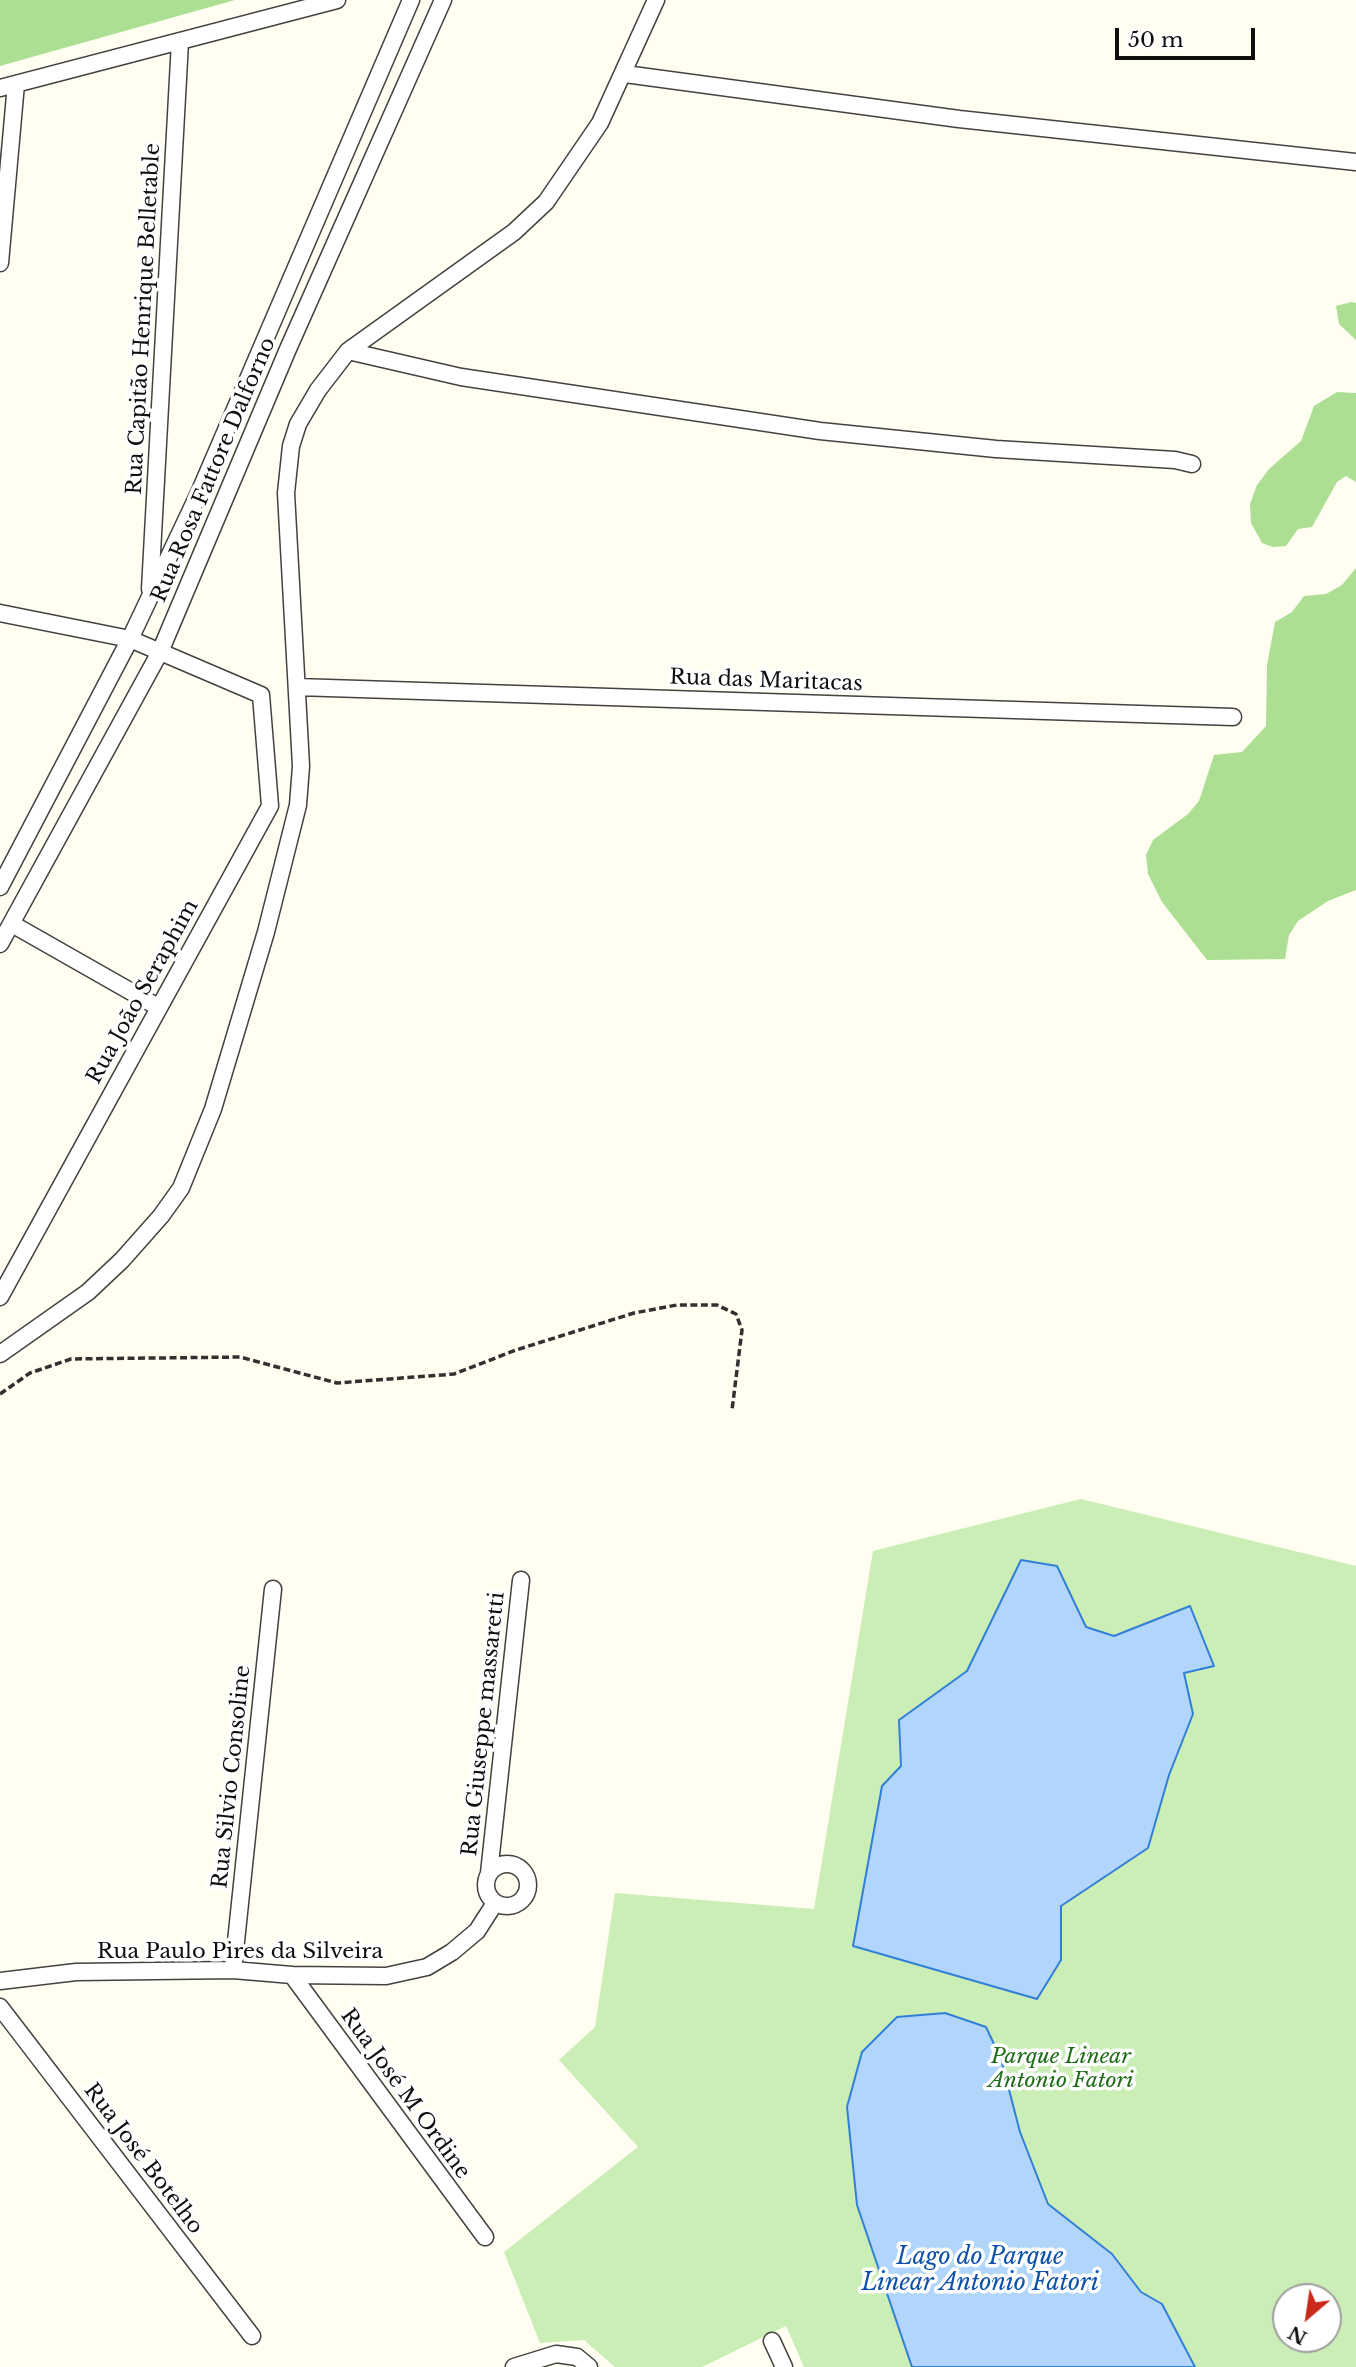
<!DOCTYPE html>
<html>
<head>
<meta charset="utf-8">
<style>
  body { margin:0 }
  #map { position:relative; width:1356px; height:2367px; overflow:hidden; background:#fffef0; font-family:"Libre Baskerville",serif }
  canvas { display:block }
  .north { position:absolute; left:1272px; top:2283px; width:70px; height:70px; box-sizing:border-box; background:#fff; border:2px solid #9f9f9f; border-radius:50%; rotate:209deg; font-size:19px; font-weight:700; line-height:28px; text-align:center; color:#0f0f0f }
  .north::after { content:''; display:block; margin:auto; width:24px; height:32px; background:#ca2a1b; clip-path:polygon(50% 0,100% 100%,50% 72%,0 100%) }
  .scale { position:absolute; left:1115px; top:28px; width:140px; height:32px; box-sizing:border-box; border:4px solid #0f0f0f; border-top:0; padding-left:9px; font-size:21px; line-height:24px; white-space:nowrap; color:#0f0f0f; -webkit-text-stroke:5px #fff; paint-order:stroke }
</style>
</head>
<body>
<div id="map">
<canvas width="1356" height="2367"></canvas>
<div class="north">N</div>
<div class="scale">50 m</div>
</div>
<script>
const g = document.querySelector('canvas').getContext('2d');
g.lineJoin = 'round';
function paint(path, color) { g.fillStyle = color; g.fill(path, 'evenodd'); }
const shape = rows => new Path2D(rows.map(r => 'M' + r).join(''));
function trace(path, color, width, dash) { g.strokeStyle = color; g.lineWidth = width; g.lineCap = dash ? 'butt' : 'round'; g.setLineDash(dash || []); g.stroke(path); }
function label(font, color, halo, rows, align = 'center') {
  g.font = font + ' "Libre Baskerville",serif'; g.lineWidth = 7; g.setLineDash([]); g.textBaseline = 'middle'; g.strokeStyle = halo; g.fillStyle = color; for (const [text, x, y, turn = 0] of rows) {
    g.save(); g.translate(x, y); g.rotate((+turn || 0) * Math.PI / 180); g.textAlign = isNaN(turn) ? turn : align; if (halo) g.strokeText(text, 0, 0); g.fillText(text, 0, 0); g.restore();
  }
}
paint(shape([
  [1081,1499,1356,1566,1356,2367,804,2367,786,2326,702,2367,615,2367,584,2340,540,2343,504,2252,638,2147,559,2060,595,2027,615,1893,814,1909,873,1551],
  [1286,2297,1328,2297,1328,2339,1286,2339]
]), '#cbedb6');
paint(shape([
  [0,0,235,0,0,66],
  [1351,302,1356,303,1356,340,1339,324,1336,306],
  [1337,392,1356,393,1356,482,1346,476,1337,482,1312,527,1298,529,1286,546,1273,547,1262,543,1251,523,1250,504,1257,485,1269,469,1301,441,1314,406],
  [1356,568,1356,890,1328,901,1298,921,1289,935,1285,959,1207,960,1162,902,1148,874,1146,855,1153,840,1188,814,1199,801,1214,755,1242,752,1266,726,1267,665,1275,622,1292,612,1304,596,1326,594,1342,585]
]), '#acdf94');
const water = shape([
  [1021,1560,1057,1566,1086,1627,1114,1636,1190,1606,1214,1666,1184,1673,1193,1714,1169,1775,1148,1848,1061,1906,1061,1960,1037,1999,853,1946,882,1786,901,1766,899,1720,967,1671,1021,1560],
  [945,2013,986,2027,1001,2059,1020,2132,1048,2204,1112,2254,1141,2292,1162,2304,1195,2367,912,2367,857,2205,847,2107,862,2052,897,2017,945,2013]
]);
paint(water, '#b1d5fb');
trace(water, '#327fd7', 2);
const street = shape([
  [625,74,959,119,1356,162],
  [0,88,337,0],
  [0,263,16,84],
  [348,351,461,377,820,431,996,449,1175,460,1192,464],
  [150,589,180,42],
  [0,613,130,639,261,695,270,806,0,1297],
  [297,687,1233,717],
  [0,887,130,639,199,493,411,0],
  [12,924,158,1007],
  [0,944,160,652,288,349,443,0],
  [0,1354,88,1292,122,1260,161,1216,181,1188,213,1109,266,932,298,805,301,766,286,493,291,446,298,424,318,390,348,351,514,232,546,202,600,123,656,0],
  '486 1885a21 21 0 1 1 42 0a21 21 0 1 1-42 0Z',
  [489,1873,521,1580],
  [233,1970,273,1589],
  [292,1975,485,2237],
  [0,1981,76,1972,233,1970,292,1975,386,1976,427,1967,452,1952,477,1931,495,1903],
  [0,2007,252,2336],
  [772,2341,784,2367],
  [514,2367,556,2354,577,2357,589,2367]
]);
trace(street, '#424242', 19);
trace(shape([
  [0,1394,30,1373,71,1359,240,1357,337,1383,454,1374,516,1350,634,1313,677,1305,717,1305,736,1314,742,1330,732,1410]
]), '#313131', 3.5, [7, 3.5]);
trace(street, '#fff', 16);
label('21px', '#0f0f0f', '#fff', [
  ["Rua Capitão Henrique Belletable",144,319,-87],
  ["Rua Rosa Fattore Dalforno",214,470,-67],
  ["Rua das Maritacas",766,681,2],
  ["Rua João Seraphim",143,992,-61],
  ["Rua Giuseppe massaretti",484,1724,-84],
  ["Rua Silvio Consoline",232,1777,-84],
  ["Rua Paulo Pires da Silveira",240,1952],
  ["Rua José M Ordine",405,2094,54],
  ["Rua José Botelho",143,2159,53]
]);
label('italic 21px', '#1f6c19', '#fff', [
  ["Parque Linear",1061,2057],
  ["Antonio Fatori",1061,2081]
]);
label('italic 23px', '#0e51ab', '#fff', [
  ["Lago do Parque",980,2258],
  ["Linear Antonio Fatori",980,2284]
]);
</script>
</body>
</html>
